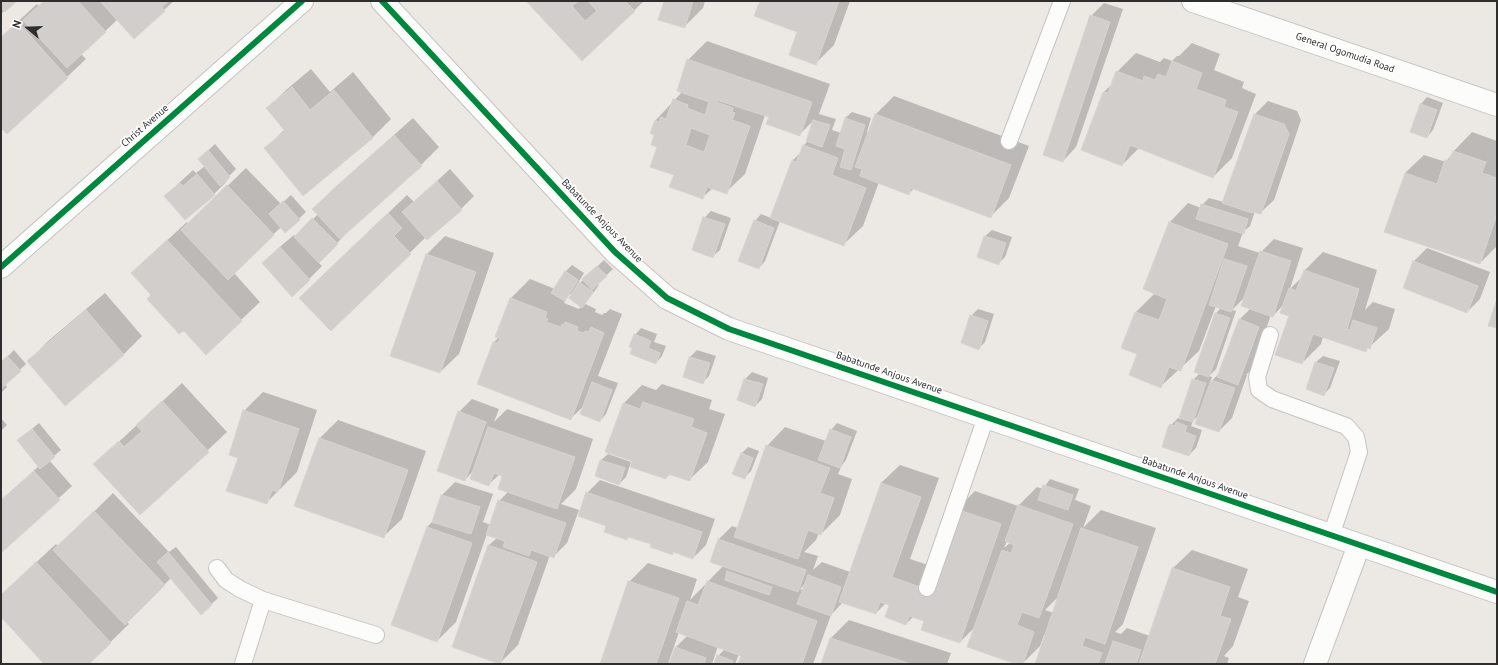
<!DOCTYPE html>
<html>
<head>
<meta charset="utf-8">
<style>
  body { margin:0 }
  #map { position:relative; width:1498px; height:665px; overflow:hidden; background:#ece8e4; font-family:"PT Sans",sans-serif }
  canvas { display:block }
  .frame { position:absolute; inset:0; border:2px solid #2e2e2e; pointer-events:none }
  .north { position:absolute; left:8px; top:8px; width:40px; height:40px; -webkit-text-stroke:3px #fff; paint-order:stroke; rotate:289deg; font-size:11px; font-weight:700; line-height:16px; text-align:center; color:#2e2e2e }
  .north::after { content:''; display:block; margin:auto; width:14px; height:18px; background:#2e2e2e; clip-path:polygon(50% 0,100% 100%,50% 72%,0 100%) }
</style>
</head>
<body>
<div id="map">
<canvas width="1498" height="665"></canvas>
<div class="frame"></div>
<div class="north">N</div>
</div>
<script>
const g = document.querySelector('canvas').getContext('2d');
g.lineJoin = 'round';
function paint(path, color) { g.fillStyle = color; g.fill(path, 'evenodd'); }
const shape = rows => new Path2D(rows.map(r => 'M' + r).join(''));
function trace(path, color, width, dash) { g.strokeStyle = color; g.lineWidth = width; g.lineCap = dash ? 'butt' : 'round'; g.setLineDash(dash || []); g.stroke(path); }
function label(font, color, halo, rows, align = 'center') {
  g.font = font + ' "PT Sans",sans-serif'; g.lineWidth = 3.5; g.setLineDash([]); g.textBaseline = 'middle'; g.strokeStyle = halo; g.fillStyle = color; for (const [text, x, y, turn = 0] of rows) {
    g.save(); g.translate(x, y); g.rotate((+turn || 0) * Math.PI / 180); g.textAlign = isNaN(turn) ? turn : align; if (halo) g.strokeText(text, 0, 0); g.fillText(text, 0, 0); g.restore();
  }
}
paint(shape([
  [1,1,15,1,1,14],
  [44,1,174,1,164,10,118,19,81,54,86,59,67,77,1,126,1,37,37,4,39,6],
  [527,1,644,1,582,60],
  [665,1,705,1,703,8,684,27],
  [761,1,850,1,834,45,815,64,798,31],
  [1104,3,1123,9,1076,147,1063,161,1091,16],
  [707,41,830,84,819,114,836,119,832,130,841,133,845,118,852,112,871,118,867,132,869,133,876,114,894,96,1029,146,1009,198,990,217,914,188,909,194,879,182,863,226,844,244,780,221,765,261,759,268,755,221,761,214,771,218,792,161,801,152,804,145,808,141,814,120,800,134,765,115,745,174,726,192,713,188,703,197,675,174,658,146,656,134,655,121,683,91,688,60],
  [1192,43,1220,54,1214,70,1244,82,1242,88,1256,94,1232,158,1213,177,1139,148,1122,165,1104,92,1112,84,1117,72,1136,53,1160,62,1164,58,1172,61,1177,56,1179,56],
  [311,69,330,92,353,72,391,119,372,138,266,148,285,129,268,108,286,90],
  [1427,97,1443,103,1433,130,1427,137,1411,131,1421,104],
  [1268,101,1297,111,1301,120,1274,200,1260,213,1255,211,1250,226,1243,232,1238,246,1260,253,1274,239,1303,248,1290,289,1302,277,1304,271,1323,252,1377,270,1365,310,1373,302,1395,309,1389,329,1365,351,1323,337,1321,344,1302,363,1290,316,1285,303,1273,316,1271,315,1251,370,1246,375,1247,375,1232,418,1219,431,1200,414,1193,421,1191,426,1202,430,1196,448,1189,455,1171,425,1178,418,1180,419,1182,417,1193,380,1200,373,1195,371,1216,313,1221,308,1216,306,1199,351,1161,386,1138,354,1123,348,1136,312,1155,293,1145,289,1170,222,1188,203,1201,208,1202,205,1209,198,1224,202,1255,114],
  [1246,296,1251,308,1239,320,1220,372,1210,383,1212,377,1209,376,1216,369,1236,311,1232,310],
  [413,118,439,147,421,165,343,235,344,236,318,262,322,266,309,279,276,250,294,235,296,237,318,214,314,209,332,190],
  [1472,132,1497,141,1497,246,1480,263,1405,173,1424,155,1446,162,1454,151],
  [215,144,236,169,226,179,227,181,214,194,186,219,165,196,193,170,196,173,205,166,199,159],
  [246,168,281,204,291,195,306,212,285,232,281,227,234,273,260,302,206,353,152,295,151,255,187,222,188,224],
  [450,169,474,196,461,209,426,237,331,330,319,279,407,195,414,202],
  [711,211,731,218,720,250,713,256,704,218],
  [992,230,1012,237,1005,257,999,263,978,256,985,236],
  [445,236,494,253,459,354,440,372,427,254],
  [1427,248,1490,272,1480,299,1467,312,1404,288,1414,261],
  [604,260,613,269,597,284,599,285,585,304,596,309,595,312,602,315,604,313,606,313,610,309,622,314,598,376,618,383,606,414,600,421,585,405,571,418,479,383,494,342,499,337,496,336,511,298,530,279,555,289,565,272,572,265,584,273,573,292,564,300,566,300,564,303,579,309,581,306,580,283],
  [105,293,142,336,123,355,29,361,47,342],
  [978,309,994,314,985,342,979,348,971,316],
  [641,328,657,334,654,342,666,346,662,356,656,363,635,335],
  [14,350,26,364,5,384,7,387,1,393,1,363],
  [697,350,716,356,709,376,702,383,684,377,690,357],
  [1323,356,1340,361,1330,388,1324,394,1307,389,1316,362],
  [752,372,768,378,762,399,755,406,738,400,745,379],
  [182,383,227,432,140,514,95,464],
  [662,384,712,400,709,409,725,414,708,462,689,480,670,474,666,478,634,461,623,404,642,385,656,390],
  [263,392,317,410,297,472,266,503,239,457,244,411],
  [472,399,499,409,494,422,507,409,593,439,576,489,561,504,579,510,567,543,554,556,550,555,518,645,499,664,453,647,489,545,497,538,487,534,456,622,437,641,427,527,433,521,442,495,455,482,493,494,483,522,491,525,499,501,509,491,504,475,500,474,489,484,473,471,465,480,459,412],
  [1,418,7,425,1,431],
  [338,420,426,451,402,519,383,537,295,506,320,438],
  [39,423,61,450,49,460,72,486,1,551,1,500,39,466,19,440],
  [837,423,857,431,846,460,842,465,838,474,852,479,840,515,821,534,819,533,816,540,804,552,818,556,813,570,822,562,850,572,881,483,900,465,939,478,910,559,937,568,957,509,975,491,1018,506,1037,487,1043,489,1050,479,1079,489,1075,500,1091,506,1083,528,1101,510,1156,528,1123,624,1115,632,1121,634,1127,628,1150,636,1173,568,1192,550,1248,569,1238,597,1249,601,1233,646,1224,656,1229,658,1227,664,1036,664,1046,635,1044,635,1040,646,1022,664,1019,664,975,627,960,642,926,620,914,616,906,624,890,604,886,603,876,613,843,602,831,615,813,664,739,664,742,655,739,654,735,664,715,664,718,656,725,649,718,646,712,664,670,664,676,647,688,635,679,632,668,664,601,664,629,582,648,563,697,579,690,600,724,565,719,539,732,526,738,528,767,446,785,427,826,441,831,430],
  [1007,541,1011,542,1004,548],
  [806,583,803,590,800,589],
  [1059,596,1054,613,1045,610],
  [748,447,759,451,751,471,744,478,741,454],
  [608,454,631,462,626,477,619,484,601,460],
  [600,480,715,519,706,545,693,558,674,551,672,553,652,544,629,536,627,539,587,493],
  [113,493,169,552,176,547,218,598,201,614,171,578,127,622,129,624,88,664,45,664,1,616,1,595,56,544,58,547],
  [849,620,951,653,947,664,822,664,831,638]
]), '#0003');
const building = shape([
  [1,1,17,1,5,12,1,7,1,1],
  [44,1,78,1,106,32,67,68,23,20,44,1],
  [100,1,169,1,162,7,165,11,134,39,100,1],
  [526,1,578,1,572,6,585,21,597,11,588,1,625,1,635,11,582,61,526,1],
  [664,1,693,1,685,28,658,20,664,1],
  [760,1,839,1,816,65,789,55,797,32,754,16,760,1],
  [1090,15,1110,22,1063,162,1043,155,1090,15],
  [18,22,68,78,7,134,1,128,1,37,18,22],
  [687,59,812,102,800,136,766,124,769,117,717,100,717,102,733,108,732,112,735,113,732,120,750,126,727,194,707,187,703,199,669,187,674,175,650,167,657,147,651,145,654,135,650,133,655,120,659,122,661,117,666,119,673,99,688,105,687,108,705,115,709,102,677,91,687,59],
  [691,128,710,135,704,152,686,145,691,128],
  [1172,61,1202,73,1196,89,1226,100,1224,107,1238,112,1213,178,1130,145,1122,166,1081,150,1103,92,1108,93,1116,71,1143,81,1144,76,1155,80,1158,74,1166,77,1172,61],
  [292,87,310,110,334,90,373,138,303,196,264,148,285,131,266,108,292,87],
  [1420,104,1437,110,1427,138,1410,132,1420,104],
  [875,114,1011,165,991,218,911,188,909,195,860,176,862,169,855,167,875,114],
  [1254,114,1284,124,1289,134,1261,214,1253,212,1252,213,1222,203,1254,114],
  [845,118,865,125,851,170,840,167,845,149,836,146,845,118],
  [813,120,830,125,822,147,806,141,813,120],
  [394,135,422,166,340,239,312,209,394,135],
  [803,145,838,158,832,175,866,188,844,246,770,218,792,160,796,162,803,145],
  [208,150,230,177,220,186,198,159,208,150],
  [1453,151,1486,162,1482,173,1497,178,1497,214,1480,264,1384,232,1405,173,1437,184,1445,160,1449,161,1453,151],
  [197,174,215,195,185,220,164,196,180,183,183,186,197,174],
  [437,181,462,210,427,240,402,212,437,181],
  [227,185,274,235,228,280,181,230,227,185],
  [283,201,300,220,285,233,269,214,283,201],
  [1201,204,1248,219,1244,234,1196,219,1201,204],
  [388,213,402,228,394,236,411,254,331,331,299,298,388,213],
  [703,217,725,224,713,258,692,250,703,217],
  [312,218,338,244,319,263,294,237,312,218],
  [754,220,774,228,759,269,738,261,754,220],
  [1169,222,1228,244,1181,371,1169,367,1161,388,1129,375,1137,354,1121,348,1135,312,1159,320,1167,299,1143,289,1169,222],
  [984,236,1006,243,999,265,977,257,984,236],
  [167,240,242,321,206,355,184,331,179,334,147,299,151,295,131,273,167,240],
  [280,247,310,280,292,297,262,263,280,247],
  [1260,251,1291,261,1273,317,1241,306,1260,251],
  [426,254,476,272,440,373,390,356,426,254],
  [1224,259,1247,266,1231,312,1209,305,1224,259],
  [1413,261,1478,286,1467,313,1403,288,1413,261],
  [597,266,607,276,592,290,582,279,597,266],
  [1304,270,1359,289,1347,329,1350,330,1353,320,1377,328,1370,349,1367,348,1366,352,1313,334,1302,364,1275,355,1289,316,1280,313,1289,288,1296,291,1304,270],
  [565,271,578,280,565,301,551,293,565,271],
  [579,282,593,292,582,308,569,298,579,282],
  [510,298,547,312,545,318,548,319,546,322,561,327,562,324,563,325,565,322,578,327,577,331,584,333,585,331,589,332,591,327,604,333,571,420,477,384,493,342,498,343,500,338,495,337,510,298],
  [1497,299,1497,328,1488,326,1497,299],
  [86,310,124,355,65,406,27,361,86,310],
  [1215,313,1230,318,1209,377,1194,372,1215,313],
  [970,315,988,321,979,350,961,343,970,315],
  [1239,319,1259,327,1238,385,1217,377,1239,319],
  [634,334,651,341,648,348,660,353,656,364,630,354,632,348,629,347,634,334],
  [7,356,21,371,2,388,1,386,1,362,7,356],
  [689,357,710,363,703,384,683,377,689,357],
  [1315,362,1334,368,1324,396,1306,389,1315,362],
  [744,379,763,384,755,407,737,400,744,379],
  [1192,379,1206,383,1193,422,1179,418,1192,379],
  [1211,380,1235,388,1219,432,1195,424,1211,380],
  [592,382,612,390,600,422,580,414,592,382],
  [162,401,209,452,140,515,93,464,119,441,124,447,142,431,136,425,162,401],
  [643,402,694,419,691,427,707,433,690,481,668,474,666,479,630,467,632,461,605,452,623,403,640,409,643,402],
  [243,410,299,429,278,492,272,490,267,504,226,491,238,458,229,455,243,410],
  [458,411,486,422,465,481,437,471,458,411],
  [1176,422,1187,426,1185,432,1196,436,1189,456,1162,447,1168,427,1170,424,1175,426,1176,422],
  [488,427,575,457,557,509,498,489,502,476,494,473,489,486,470,479,488,427],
  [32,429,55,457,40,469,17,440,32,429],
  [830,429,851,437,840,468,818,460,830,429],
  [319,438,408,470,384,538,294,506,319,438],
  [766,445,830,468,820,493,834,498,821,535,808,530,798,559,734,537,766,445],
  [741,453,753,458,745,479,732,474,741,453],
  [600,460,625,468,619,485,595,476,600,460],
  [34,471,60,500,1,553,1,500,34,471],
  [881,483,921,497,892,577,928,590,956,509,1001,524,960,643,921,630,924,621,909,616,906,625,885,617,889,605,880,602,876,614,839,602,881,483],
  [1043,485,1073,495,1068,510,1038,500,1043,485],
  [586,492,702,532,693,559,673,552,673,555,650,547,651,544,628,537,627,540,604,532,606,526,578,516,586,492],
  [441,495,480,507,471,534,432,522,441,495],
  [498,500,566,523,554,558,531,550,529,556,503,547,505,541,486,535,498,500],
  [1018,505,1073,524,1039,618,1022,612,1017,625,1034,632,1023,664,1016,664,967,647,1002,550,1011,553,1014,545,1005,541,1018,505],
  [94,511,165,585,125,625,53,550,94,511],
  [427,527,472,543,437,642,391,625,427,527],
  [1081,528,1138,547,1105,644,1085,637,1082,646,1102,653,1098,664,1035,664,1081,528],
  [718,539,806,570,798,592,710,562,718,539],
  [488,545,537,562,500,664,452,647,488,545],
  [168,552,212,605,201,615,157,562,168,552],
  [36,562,111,643,89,664,44,664,1,617,1,595,36,562],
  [1172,568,1230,587,1220,616,1231,619,1215,664,1204,662,1203,664,1139,664,1172,568],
  [727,571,772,587,769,595,725,580,727,571],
  [808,575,841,587,831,616,797,604,808,575],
  [628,581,679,598,656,664,600,664,628,581],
  [707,581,817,621,802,664,738,664,741,656,676,632,687,601,698,605,707,581],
  [830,638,911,664,821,664,830,638],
  [1113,641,1141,650,1136,664,1105,664,1113,641],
  [675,647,706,658,704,664,669,664,675,647],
  [717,655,733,661,732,664,714,664,717,655]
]);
paint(building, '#d1cecb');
trace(building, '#d7d4d0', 1);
const service = shape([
  [1009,141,1062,1],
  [1270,335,1257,377,1259,390,1272,399,1346,426,1356,437,1359,452,1331,536],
  [217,568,226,580,240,589,263,600,376,635],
  [927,588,986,417],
  [243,664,263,600]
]);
const minor = shape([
  [382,1,615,252,667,298,729,329,1497,592],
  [1193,1,1497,105],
  [1,267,302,1],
  [1315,664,1359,545]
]);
trace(service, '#c5c4c5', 18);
trace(minor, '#c5c4c5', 24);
trace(service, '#fcfcfb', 16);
trace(minor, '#fcfcfb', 22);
trace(shape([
  [382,1,615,252,667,298,729,329,1497,592],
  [1,267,302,1]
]), '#00873e', 6);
label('10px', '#2e2e2e', '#fff', [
  ["General Ogomudia Road",1345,53,19],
  ["Christ Avenue",145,126,-41],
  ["Babatunde Anjous Avenue",602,221,46],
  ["Babatunde Anjous Avenue",889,373,19],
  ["Babatunde Anjous Avenue",1195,478,19]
]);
</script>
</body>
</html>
